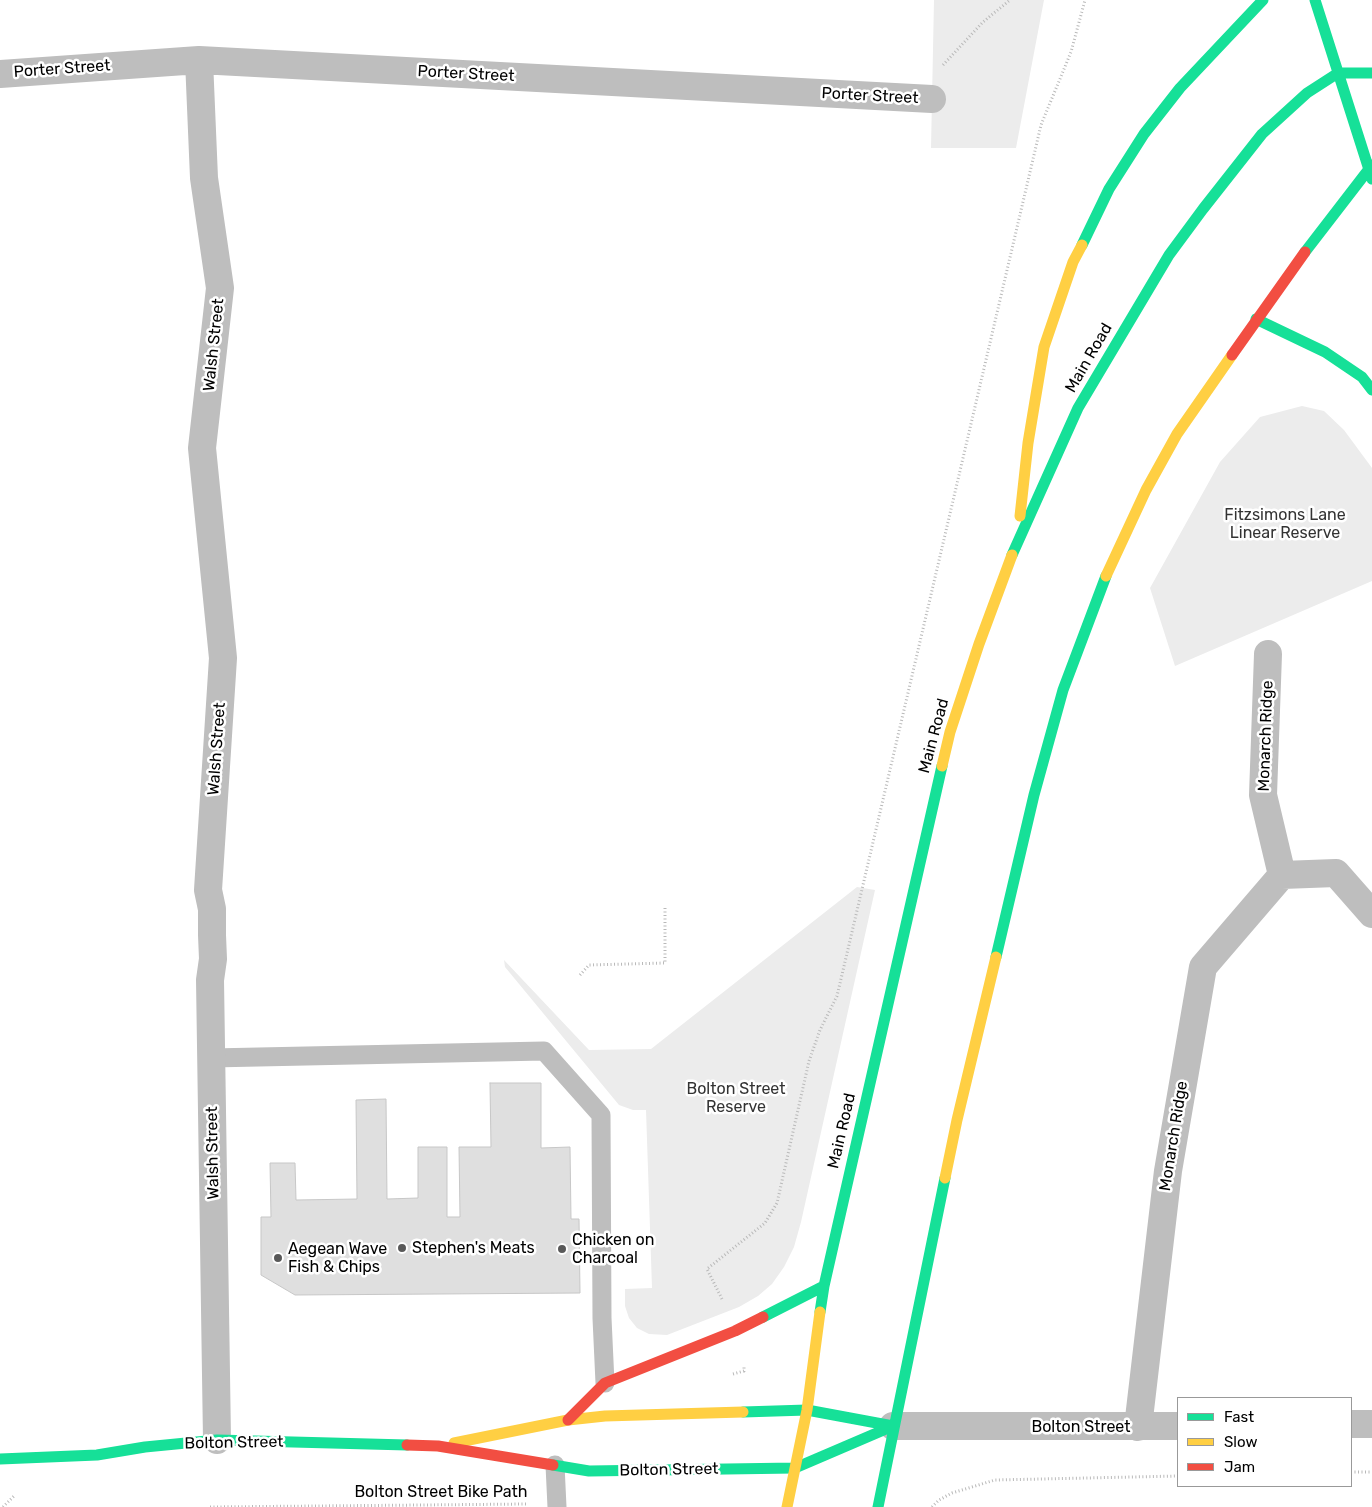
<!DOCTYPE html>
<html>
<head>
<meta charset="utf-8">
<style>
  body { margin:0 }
  #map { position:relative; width:1372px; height:1507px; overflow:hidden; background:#fff; font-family:Rubik,sans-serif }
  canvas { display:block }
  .legend { position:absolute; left:1177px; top:1397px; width:175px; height:90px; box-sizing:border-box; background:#fff; border:1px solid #999; margin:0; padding:6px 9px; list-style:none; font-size:15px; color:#000 }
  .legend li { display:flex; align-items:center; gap:10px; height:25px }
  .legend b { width:25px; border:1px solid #999 }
</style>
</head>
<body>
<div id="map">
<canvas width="1372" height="1507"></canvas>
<ul class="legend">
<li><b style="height:6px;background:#16e098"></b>Fast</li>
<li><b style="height:6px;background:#ffcf43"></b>Slow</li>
<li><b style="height:6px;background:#f24e42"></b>Jam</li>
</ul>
</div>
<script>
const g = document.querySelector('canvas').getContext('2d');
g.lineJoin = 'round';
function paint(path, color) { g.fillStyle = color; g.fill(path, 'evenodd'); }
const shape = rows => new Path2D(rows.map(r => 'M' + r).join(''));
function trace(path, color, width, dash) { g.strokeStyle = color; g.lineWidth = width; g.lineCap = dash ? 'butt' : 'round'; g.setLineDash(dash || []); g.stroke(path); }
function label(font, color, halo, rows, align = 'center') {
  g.font = font + ' Rubik,sans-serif'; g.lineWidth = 5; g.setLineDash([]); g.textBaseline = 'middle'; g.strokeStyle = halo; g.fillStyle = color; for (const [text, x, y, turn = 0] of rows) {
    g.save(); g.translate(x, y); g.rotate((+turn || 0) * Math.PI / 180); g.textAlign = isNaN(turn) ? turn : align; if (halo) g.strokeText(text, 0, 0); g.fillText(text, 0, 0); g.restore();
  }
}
paint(shape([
  [934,0,1044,0,1016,148,931,148],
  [1302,406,1324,411,1344,430,1372,468,1372,581,1175,666,1150,588,1220,462,1260,417],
  [857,887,875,890,801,1222,794,1247,784,1267,772,1284,758,1296,739,1307,667,1335,649,1334,637,1328,629,1318,625,1306,625,1289,652,1288,646,1110,633,1110,619,1105,505,967,504,960,589,1050,651,1049]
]), '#ececec');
const building = shape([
  [490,1083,541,1083,541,1148,570,1147,571,1219,579,1219,580,1293,295,1295,261,1275,261,1217,271,1217,270,1163,295,1163,296,1200,357,1199,356,1100,386,1099,387,1199,418,1198,418,1147,447,1147,447,1217,460,1217,459,1147,491,1147,490,1083]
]);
paint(building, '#dfdfdf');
trace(building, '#c7c7c7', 1);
trace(shape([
  [943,65,983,22,1010,0],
  [580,975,589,965,665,963,665,907],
  [722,1299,707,1269,765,1223,777,1203,809,1061,820,1030,837,996,1041,125,1071,52,1085,0],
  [733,1374,744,1371,744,1366],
  [1351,1472,1372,1472],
  [3,1507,15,1495],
  [210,1507,527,1504],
  [932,1507,939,1500,952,1493,995,1480,1178,1476]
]), '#b9b9b9', 3, [1, 2.5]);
trace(shape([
  [211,1058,544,1051,601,1115,602,1318,605,1383],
  [555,1465,557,1507]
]), '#bebebe', 19);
trace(shape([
  [199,60,204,178,220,288,202,448,223,658,208,890,212,909,212,935,213,959,210,980,217,1440],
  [0,74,199,60,932,99],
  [1268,654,1263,795,1282,875],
  [1351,1424,1372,1424],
  [893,1426,1178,1426],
  [1138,1427,1168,1171,1203,967,1282,875,1336,873,1372,914]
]), '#bebebe', 28);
trace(shape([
  [1315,0,1372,179],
  [1082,245,1109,189,1144,134,1180,88,1263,0],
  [1305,252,1372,165],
  [1256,319,1325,352,1362,377,1372,390],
  [1012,555,1078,408,1169,255,1203,209,1262,134,1307,93,1338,73,1372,73],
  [996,957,1034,795,1063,690,1106,576],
  [820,1312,824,1286,942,766],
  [763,1317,824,1286],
  [743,1412,807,1410,893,1426],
  [0,1459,97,1455,145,1447,217,1440,407,1445],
  [553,1465,589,1471,795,1468,893,1426],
  [878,1507,945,1178]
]), '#16e098', 11);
trace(shape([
  [1020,516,1028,443,1044,347,1073,262,1082,245],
  [1106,576,1146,490,1177,434,1232,355],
  [942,766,950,732,979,644,1012,555],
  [945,1178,957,1120,996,957],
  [454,1443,568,1420,605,1416,743,1412],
  [787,1507,807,1410,820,1312]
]), '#ffcf43', 11);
trace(shape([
  [1232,355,1305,252],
  [568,1420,605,1383,735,1331,763,1317],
  [407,1445,438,1446,553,1465]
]), '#f24e42', 11);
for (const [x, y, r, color] of [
  [402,1248,5,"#595959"],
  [562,1249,5,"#595959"],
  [278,1258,5,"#595959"]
]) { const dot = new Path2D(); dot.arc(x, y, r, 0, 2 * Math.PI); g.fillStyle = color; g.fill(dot); trace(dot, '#fff', 2); }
label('16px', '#000', '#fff', [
  ["Porter Street",62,69,-4],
  ["Porter Street",466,74,3],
  ["Porter Street",870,96,3],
  ["Walsh Street",214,345,-84],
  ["Main Road",1089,358,-60],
  ["Main Road",934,736,-75],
  ["Monarch Ridge",1266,736,-88],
  ["Walsh Street",217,749,-86],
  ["Main Road",842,1131,-77],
  ["Monarch Ridge",1174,1136,-81],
  ["Walsh Street",213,1153,-91],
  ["Bolton Street",1081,1427],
  ["Bolton Street",234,1443,-1],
  ["Bolton Street",669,1470,-1],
  ["Bolton Street Bike Path",441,1492]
]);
label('16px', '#333', '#fff', [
  ["Fitzsimons Lane",1285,515],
  ["Linear Reserve",1285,533],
  ["Bolton Street",736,1089],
  ["Reserve",736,1107]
]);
label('16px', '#000', '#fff', [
  ["Chicken on",572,1240],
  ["Charcoal",572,1258],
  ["Stephen's Meats",412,1248],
  ["Aegean Wave",288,1249],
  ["Fish & Chips",288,1267]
], 'left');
</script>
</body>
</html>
